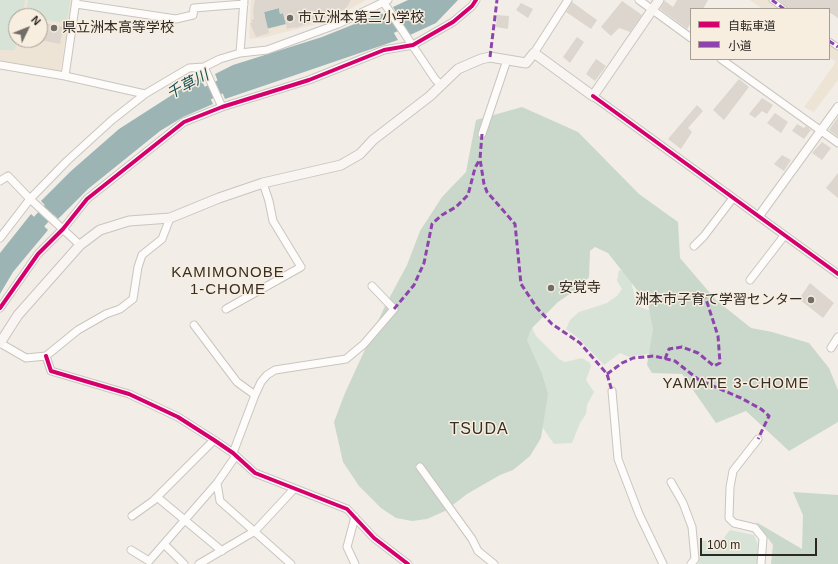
<!DOCTYPE html>
<html>
<head>
<meta charset="utf-8">
<style>
  body { margin:0 }
  #map { position:relative; width:838px; height:564px; overflow:hidden; background:#f2ede6; font-family:Helvetica,"Noto Sans JP",sans-serif }
  canvas { display:block }
  .legend { position:absolute; left:690px; top:8px; width:140px; height:52px; box-sizing:border-box; background:#f8eee0; border:1px solid #a69f94; margin:0; padding:5px 7px; list-style:none; font-size:12px; color:#2c2823 }
  .legend li { display:flex; align-items:center; gap:8px; height:20px }
  .legend b { width:20px; border:1px solid #a69f94 }
  .north { position:absolute; left:8px; top:8px; width:40px; height:40px; box-sizing:border-box; background:#f8eee0; border:1px solid #a69f94; border-radius:50%; rotate:47deg; font-size:11px; font-weight:700; line-height:16px; text-align:center; color:#2c2823 }
  .north::after { content:''; display:block; margin:auto; width:14px; height:18px; background:#716d67; clip-path:polygon(50% 0,100% 100%,50% 72%,0 100%) }
  .scale { position:absolute; left:700px; top:538px; width:117px; height:18px; box-sizing:border-box; border:2px solid #2c2823; border-top:0; padding-left:5px; font-size:12px; line-height:14px; white-space:nowrap; color:#2c2823; -webkit-text-stroke:3px #f8eee0; paint-order:stroke }
</style>
</head>
<body>
<div id="map">
<canvas width="838" height="564"></canvas>
<ul class="legend">
<li><b style="height:5px;background:#d6006c"></b>自転車道</li>
<li><b style="height:5px;background:#8e44ad"></b>小道</li>
</ul>
<div class="north">N</div>
<div class="scale">100 m</div>
</div>
<script>
const g = document.querySelector('canvas').getContext('2d');
g.lineJoin = 'round';
function paint(path, color) { g.fillStyle = color; g.fill(path, 'evenodd'); }
const shape = rows => new Path2D(rows.map(r => 'M' + r).join(''));
function trace(path, color, width, dash) { g.strokeStyle = color; g.lineWidth = width; g.lineCap = dash ? 'butt' : 'round'; g.setLineDash(dash || []); g.stroke(path); }
function label(font, color, halo, rows, align = 'center') {
  g.font = font + ' Helvetica,"Noto Sans JP",sans-serif'; g.lineWidth = 3; g.setLineDash([]); g.textBaseline = 'middle'; g.strokeStyle = halo; g.fillStyle = color; for (const [text, x, y, turn = 0] of rows) {
    g.save(); g.translate(x, y); g.rotate((+turn || 0) * Math.PI / 180); g.textAlign = isNaN(turn) ? turn : align; if (halo) g.strokeText(text, 0, 0); g.fillText(text, 0, 0); g.restore();
  }
}
paint(shape([
  [0,0,72,0,60,73,0,64],
  [16,16,40,16,40,40,16,40],
  [251,0,366,0,346,11,316,24,266,37,250,39,249,37],
  [750,0,768,0,780,9,762,9],
  [829,44,838,50,838,80,814,112,804,107,836,62,829,57]
]), '#eee4d5');
paint(shape([
  [0,0,25,0,22,16,16,16,17,40,15,50,0,50],
  [28,0,70,0,67,23,40,19,40,16,26,16],
  [619,270,633,272,632,285,637,306,657,313,659,352,629,357,620,353,604,365,578,338,566,329,570,320,579,312,607,303,617,296,622,289,617,281],
  [500,308,532,321,533,330,536,336,559,359,565,362,582,358,590,363,591,366,586,380,594,392,587,405,586,414,580,423,572,443,554,444,538,421],
  [730,530,754,535,758,545,757,564,698,564,702,551,702,541,723,539]
]), '#d8e3d7');
paint(shape([
  [522,107,578,132,639,194,678,222,680,258,716,300,751,328,772,332,809,343,829,368,838,390,838,422,789,451,746,411,716,423,682,374,652,373,647,365,653,329,648,304,608,253,595,247,590,251,589,277,580,287,558,302,531,329,527,340,542,374,548,394,541,438,530,456,513,470,500,475,467,494,445,511,427,519,412,521,396,518,381,508,359,486,343,462,334,422,345,393,385,306,407,265,420,231,442,197,466,172,476,120],
  [793,492,838,495,838,564,771,564,773,545,756,522,802,549,803,515]
]), '#c9d8ca');
paint(shape([
  [408,0,458,0,436,23,410,35,393,7],
  [279,8,280,14,283,13,286,24,258,31,255,19,265,17,264,12],
  [382,13,398,40,225,99,215,74,233,65,322,37],
  [200,77,213,104,183,117,160,131,88,189,58,219,41,201,71,171,119,129],
  [31,214,48,230,13,272,0,294,0,253]
]), '#9cb5b4');
trace(shape([
  [374,34,430,9,441,0],
  [192,101,228,83,238,80],
  [27,235,56,203]
]), '#9cb5b4', 14);
paint(shape([
  [255,0,351,0,346,8,337,13,296,28,294,27,287,29,283,13,280,14,279,8,264,12,269,33,256,37,250,23,252,23,251,20,254,19,253,11],
  [677,0,708,0,703,9,691,9,691,23,687,29,660,9,665,1,673,7],
  [779,0,838,0,838,18,829,12,829,9,788,9],
  [622,1,642,15,630,32,619,28,611,36,601,27],
  [572,2,597,20,591,29,566,12],
  [521,3,533,9,528,18,516,10],
  [497,15,509,16,508,29,496,27],
  [40,22,63,27,60,44,40,40],
  [577,37,584,42,570,63,563,57],
  [596,59,606,66,595,81,586,74],
  [739,79,749,87,724,120,713,110],
  [762,98,773,105,767,114,762,111,755,118,749,114],
  [697,105,703,111,688,128,692,132,681,149,668,139],
  [775,113,788,122,781,133,767,123],
  [838,117,838,137,829,130],
  [797,124,804,128,806,126,811,130,804,139,792,131],
  [822,142,831,148,822,160,812,153],
  [782,155,791,160,784,171,774,164],
  [838,173,838,198,826,188],
  [810,283,834,303,823,318,799,299]
]), '#dcd6ce');
const pedestrian = shape([
  [772,0,784,9],
  [829,41,838,47]
]);
const minor = shape([
  [639,0,691,38],
  [384,3,435,79,441,85],
  [76,4,176,19,193,15,194,8,244,4],
  [240,53,244,0],
  [534,53,568,0],
  [721,59,838,143],
  [0,65,65,76,145,94],
  [204,67,222,107],
  [65,76,76,0],
  [593,96,838,274],
  [482,134,507,60],
  [0,181,8,176,30,199,80,245],
  [0,238,30,199,67,161,112,120,145,94,189,68,204,67,220,59,240,53,267,50,338,24,388,0],
  [694,246,704,236,733,198],
  [750,280,784,236],
  [0,308,38,254,63,229,87,199,184,122,222,107,309,80,384,50,413,45,453,22,472,6,476,0],
  [226,309,301,267,273,221,269,201,263,183],
  [194,325,237,382,255,395],
  [0,343,26,358,46,356,78,330,106,314,120,309,133,299,138,267,142,255,162,239,170,218],
  [831,348,838,337],
  [46,356,51,371,129,394,178,417,214,440,233,453,255,473,347,509,374,538,408,564],
  [612,391,618,459,639,514,663,564],
  [758,439,733,471,730,487,729,518,734,523,755,528,763,538,761,564],
  [233,453,255,395,261,382,267,375,275,370,346,359,364,344,394,309,372,286],
  [235,457,217,483,220,501,291,564],
  [420,467,472,539,478,551,494,564],
  [671,482,683,503,692,527,695,559,691,564],
  [157,497,222,551],
  [132,516,153,501,214,440],
  [164,544,184,564],
  [131,550,149,561,217,483],
  [199,564,255,531,294,489],
  [355,564,347,547,355,517]
]);
const tertiary = shape([
  [759,216,838,107]
]);
const secondary = shape([
  [0,343,18,315,80,245,100,230,129,221,170,218,219,198,263,183,341,165,360,154,373,140,430,96,458,69,481,59,490,57,526,63,534,53,593,96,659,0]
]);
trace(pedestrian, '#c9c5bf', 7);
trace(minor, '#c9c5bf', 9);
trace(tertiary, '#c9c5bf', 10);
trace(secondary, '#c9c5bf', 11);
trace(pedestrian, '#fdfcfb', 5);
trace(minor, '#fdfcfb', 7);
trace(tertiary, '#fdfcfb', 8);
trace(secondary, '#f8f5f3', 9);
trace(shape([
  [772,0,784,9],
  [829,41,838,47],
  [490,57,497,0],
  [482,134,480,159,484,184,487,192,515,224,521,284,537,308,552,324,580,343,607,374,612,391],
  [394,309,414,285,424,263,432,224,442,215,456,207,468,195,475,168,480,159],
  [665,359,669,349,682,347,698,353,714,366,720,363,718,336,705,296],
  [607,374,622,363,633,358,654,356,675,361,699,380,741,398,761,409,769,416,758,439]
]), '#8e44ad', 3, [6, 3]);
trace(shape([
  [593,96,838,274],
  [0,308,38,254,63,229,87,199,184,122,222,107,309,80,384,50,413,45,453,22,472,6,476,0],
  [46,356,51,371,129,394,178,417,214,440,233,453,255,473,347,509,374,538,408,564]
]), '#d6006c', 4);
for (const [x, y, r, color] of [
  [290,18,4,"#716d67"],
  [54,28,4,"#716d67"],
  [551,288,4,"#716d67"],
  [811,300,4,"#716d67"]
]) { const dot = new Path2D(); dot.arc(x, y, r, 0, 2 * Math.PI); g.fillStyle = color; g.fill(dot); trace(dot, '#f8eee0', 1.5); }
label('14px', '#2c2823', '#f8eee0', [
  ["市立洲本第三小学校",298,18],
  ["県立洲本高等学校",62,28],
  ["安覚寺",559,288],
  ["洲本市子育て学習センター",803,300,"right"]
], 'left');
label('italic 15px', '#154e51', '#f8eee0', [
  ["千草川",188,85,-28]
]);
g.letterSpacing = '1px';
label('15px', '#372f25', '#f8eee0', [
  ["KAMIMONOBE",228,273],
  ["1-CHOME",228,290],
  ["YAMATE 3-CHOME",736,384]
]);
g.letterSpacing = '0px';
g.letterSpacing = '1px';
label('16px', '#372f25', '#f8eee0', [
  ["TSUDA",479,430]
]);
g.letterSpacing = '0px';
</script>
</body>
</html>
